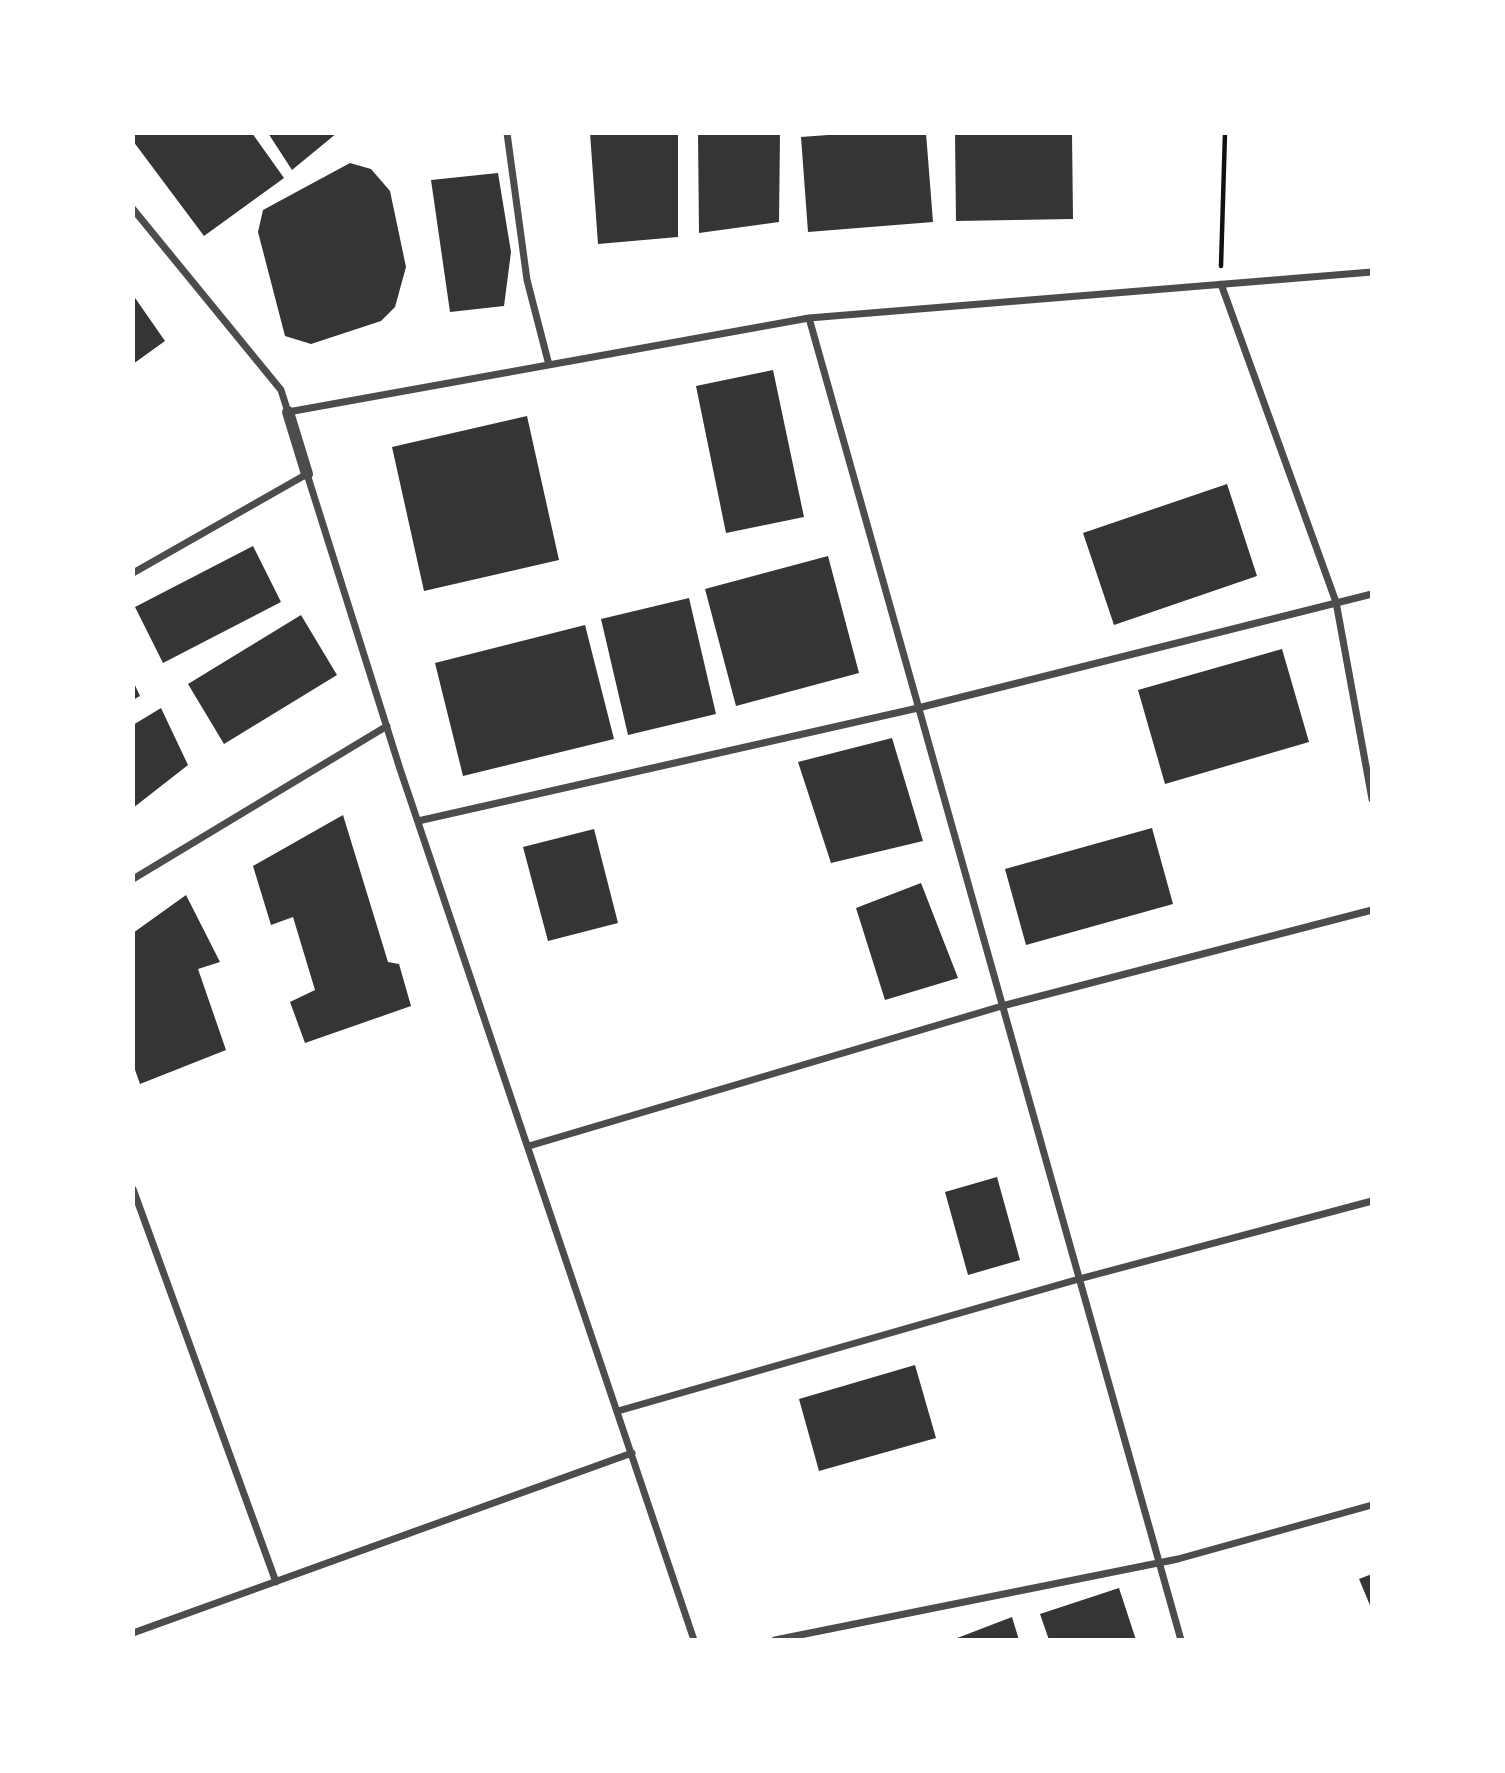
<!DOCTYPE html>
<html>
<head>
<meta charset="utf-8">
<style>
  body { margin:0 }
  #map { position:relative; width:1505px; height:1773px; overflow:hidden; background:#fff; font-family:Literata,serif }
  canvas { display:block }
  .frame { position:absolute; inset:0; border:135px solid #fff; pointer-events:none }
</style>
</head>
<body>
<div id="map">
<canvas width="1505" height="1773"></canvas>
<div class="frame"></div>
</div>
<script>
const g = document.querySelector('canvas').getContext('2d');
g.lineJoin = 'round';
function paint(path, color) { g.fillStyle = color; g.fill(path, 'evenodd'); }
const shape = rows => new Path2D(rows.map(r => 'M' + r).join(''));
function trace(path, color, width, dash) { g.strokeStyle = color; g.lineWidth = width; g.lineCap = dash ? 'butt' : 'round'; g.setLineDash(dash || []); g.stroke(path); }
paint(shape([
  [133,133,252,133,284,178,204,236,133,141],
  [268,133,337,133,292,170],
  [590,133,678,133,678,237,598,244],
  [698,133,780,133,779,222,699,233],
  [855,133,926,133,933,222,808,232,801,137],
  [955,133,1072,133,1073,219,956,221],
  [350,163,371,169,390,191,406,267,395,307,381,321,311,344,285,336,258,232,263,210],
  [498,173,511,252,504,306,450,312,431,180],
  [133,295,165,341,133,364],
  [773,370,804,517,726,533,696,386],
  [527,416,559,560,424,591,392,447],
  [1227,484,1257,576,1114,625,1083,533],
  [253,546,281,602,163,663,135,607],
  [828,556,859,673,736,706,705,589],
  [689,598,716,714,628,735,601,619],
  [301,615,337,675,224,744,188,684],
  [585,625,614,739,463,776,435,663],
  [1282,649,1309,742,1165,784,1138,690],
  [133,681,140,696,133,700],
  [161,708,188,765,133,808,133,725],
  [892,738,923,841,831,863,798,762],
  [343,815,388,962,399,964,411,1006,305,1043,290,1002,315,990,293,917,271,925,253,866],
  [1152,828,1173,904,1026,945,1005,869],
  [594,829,618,923,548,941,523,847],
  [921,883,958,978,885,1000,856,908],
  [186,895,220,962,198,969,226,1050,140,1084,133,1064,133,933],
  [997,1177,1020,1260,968,1275,945,1192],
  [915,1365,936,1438,819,1471,799,1399],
  [1372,1574,1372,1610,1359,1579],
  [1119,1588,1136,1640,1049,1640,1040,1614],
  [1012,1617,1019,1640,952,1640]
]), '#353535');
trace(shape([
  [1221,266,1225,133]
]), '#111', 4.5);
trace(shape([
  [507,133,527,280,549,365],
  [133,209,281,390,288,412,809,318,1372,272],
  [1221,284,1336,602,1372,799],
  [809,318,1181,1640],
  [133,573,307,474,400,769,694,1640],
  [418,821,918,708,1372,594],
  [133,879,387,726],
  [529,1146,1002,1006,1372,910],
  [133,1189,276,1582],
  [618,1411,1079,1279,1372,1201],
  [133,1633,632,1453],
  [775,1640,1178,1559,1372,1505]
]), '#4c4c4c', 7);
trace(shape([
  [288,412,307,474]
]), '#4c4c4c', 12);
</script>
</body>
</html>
